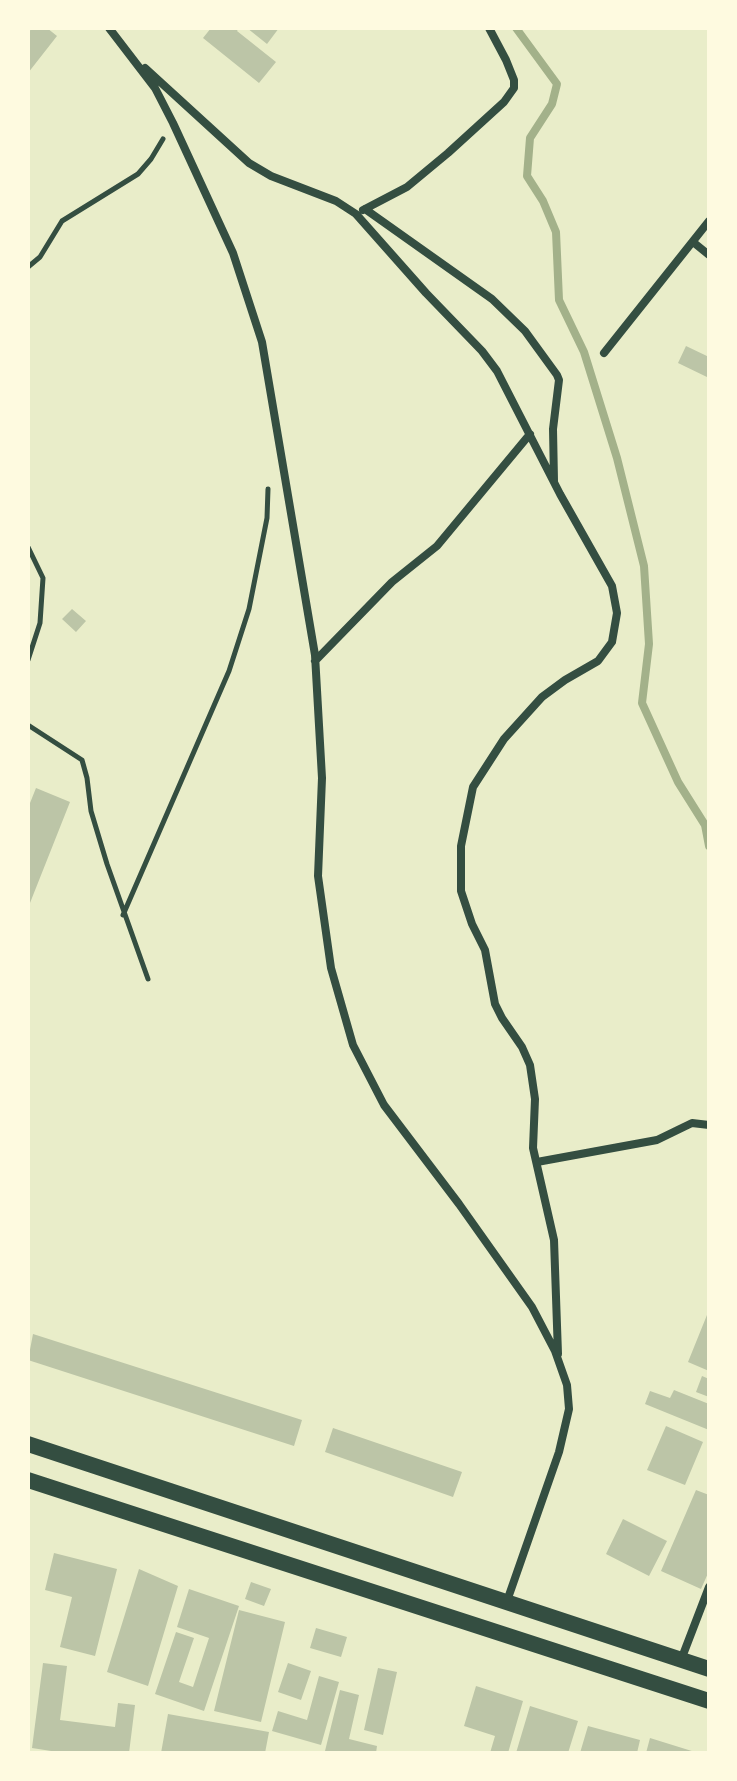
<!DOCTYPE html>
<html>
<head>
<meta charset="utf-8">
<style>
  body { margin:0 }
  #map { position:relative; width:737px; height:1781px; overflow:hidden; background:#e9edc9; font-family:Commissioner,sans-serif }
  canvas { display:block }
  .frame { position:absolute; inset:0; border:30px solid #fefae0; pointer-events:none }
</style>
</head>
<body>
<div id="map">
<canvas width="737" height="1781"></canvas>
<div class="frame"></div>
</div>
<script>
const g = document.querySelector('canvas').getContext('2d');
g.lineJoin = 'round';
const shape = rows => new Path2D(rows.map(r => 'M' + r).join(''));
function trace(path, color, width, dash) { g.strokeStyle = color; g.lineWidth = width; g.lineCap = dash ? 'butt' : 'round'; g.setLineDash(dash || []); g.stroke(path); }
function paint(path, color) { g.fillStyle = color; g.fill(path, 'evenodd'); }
trace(shape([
  [516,28,557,84,552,104,530,138,527,176,543,201,556,232,559,300,584,352,617,458,644,566,649,644,642,703,678,782,705,825,709,846]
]), '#a3b18a', 8);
paint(shape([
  [32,28,47,28,57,36,28,73,28,33],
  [211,28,239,28,237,31,276,62,259,83,203,38],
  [247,28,279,28,267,44],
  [686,346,709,357,709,378,678,363],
  [72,609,86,621,76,632,62,619],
  [36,788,70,802,28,908,28,808],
  [709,1310,709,1371,688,1362],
  [33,1334,302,1420,294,1446,28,1360],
  [702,1376,709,1379,709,1397,696,1392],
  [674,1390,709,1404,709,1430,645,1404,650,1391,670,1398],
  [666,1426,703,1442,685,1485,647,1470],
  [333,1428,462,1472,453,1497,325,1452],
  [696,1490,709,1495,709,1571,701,1589,661,1571],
  [623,1519,667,1541,649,1576,606,1554],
  [54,1553,117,1569,95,1656,60,1647,72,1597,45,1590],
  [139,1569,178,1586,148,1686,107,1672],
  [251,1582,271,1589,264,1606,245,1599],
  [189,1589,239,1606,204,1711,155,1694,176,1632,194,1638,179,1682,193,1687,209,1638,177,1627],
  [239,1610,285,1622,261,1722,214,1711],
  [316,1628,347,1637,341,1657,310,1648],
  [43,1663,67,1666,60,1720,115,1727,118,1703,135,1705,129,1753,64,1753,32,1748],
  [288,1663,311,1671,301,1700,278,1692],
  [378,1668,397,1672,383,1735,364,1730],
  [319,1676,339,1682,321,1745,272,1731,278,1711,307,1720],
  [476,1686,523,1701,508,1753,490,1753,495,1736,464,1726],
  [340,1690,359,1695,349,1739,377,1746,376,1753,325,1751],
  [530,1706,578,1721,568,1753,516,1753],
  [168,1714,269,1732,265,1753,161,1753],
  [588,1726,640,1740,637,1753,580,1753],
  [650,1738,695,1752,695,1753,646,1753]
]), '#bcc5a7');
trace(shape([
  [28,267,40,257,62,221,138,174,151,159,163,139],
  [28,547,43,578,40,623,28,660],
  [28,725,82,760,87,778,91,811,107,864,148,979],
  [123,915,229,671,249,609,267,518,268,489]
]), '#344e41', 5);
trace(shape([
  [109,28,155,88,173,123,233,253,262,342,315,655,322,778,318,876,331,968,353,1045,384,1105,459,1204,532,1307,555,1351,567,1385,569,1409,559,1452,507,1601],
  [145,68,249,163,271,176,336,201,356,214,426,293,482,351,497,371,560,494,612,586,617,613,612,642,598,661,565,680,542,697,504,739,473,787,461,846,461,891,472,924,485,950,495,1004,502,1018,522,1047,530,1065,535,1099,533,1148,554,1240,558,1354],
  [365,209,492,299,525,331,557,375,559,380,553,429,554,481],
  [363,210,407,187,448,153,504,102,514,88,514,80,506,60,489,28],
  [693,242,709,255],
  [604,353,709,221],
  [315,661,392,582,437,546,530,434],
  [537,1162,657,1140,692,1123,709,1125],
  [681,1660,709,1587]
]), '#344e41', 8);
trace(shape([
  [28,1444,709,1669],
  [28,1480,709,1701]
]), '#344e41', 16);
</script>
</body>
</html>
